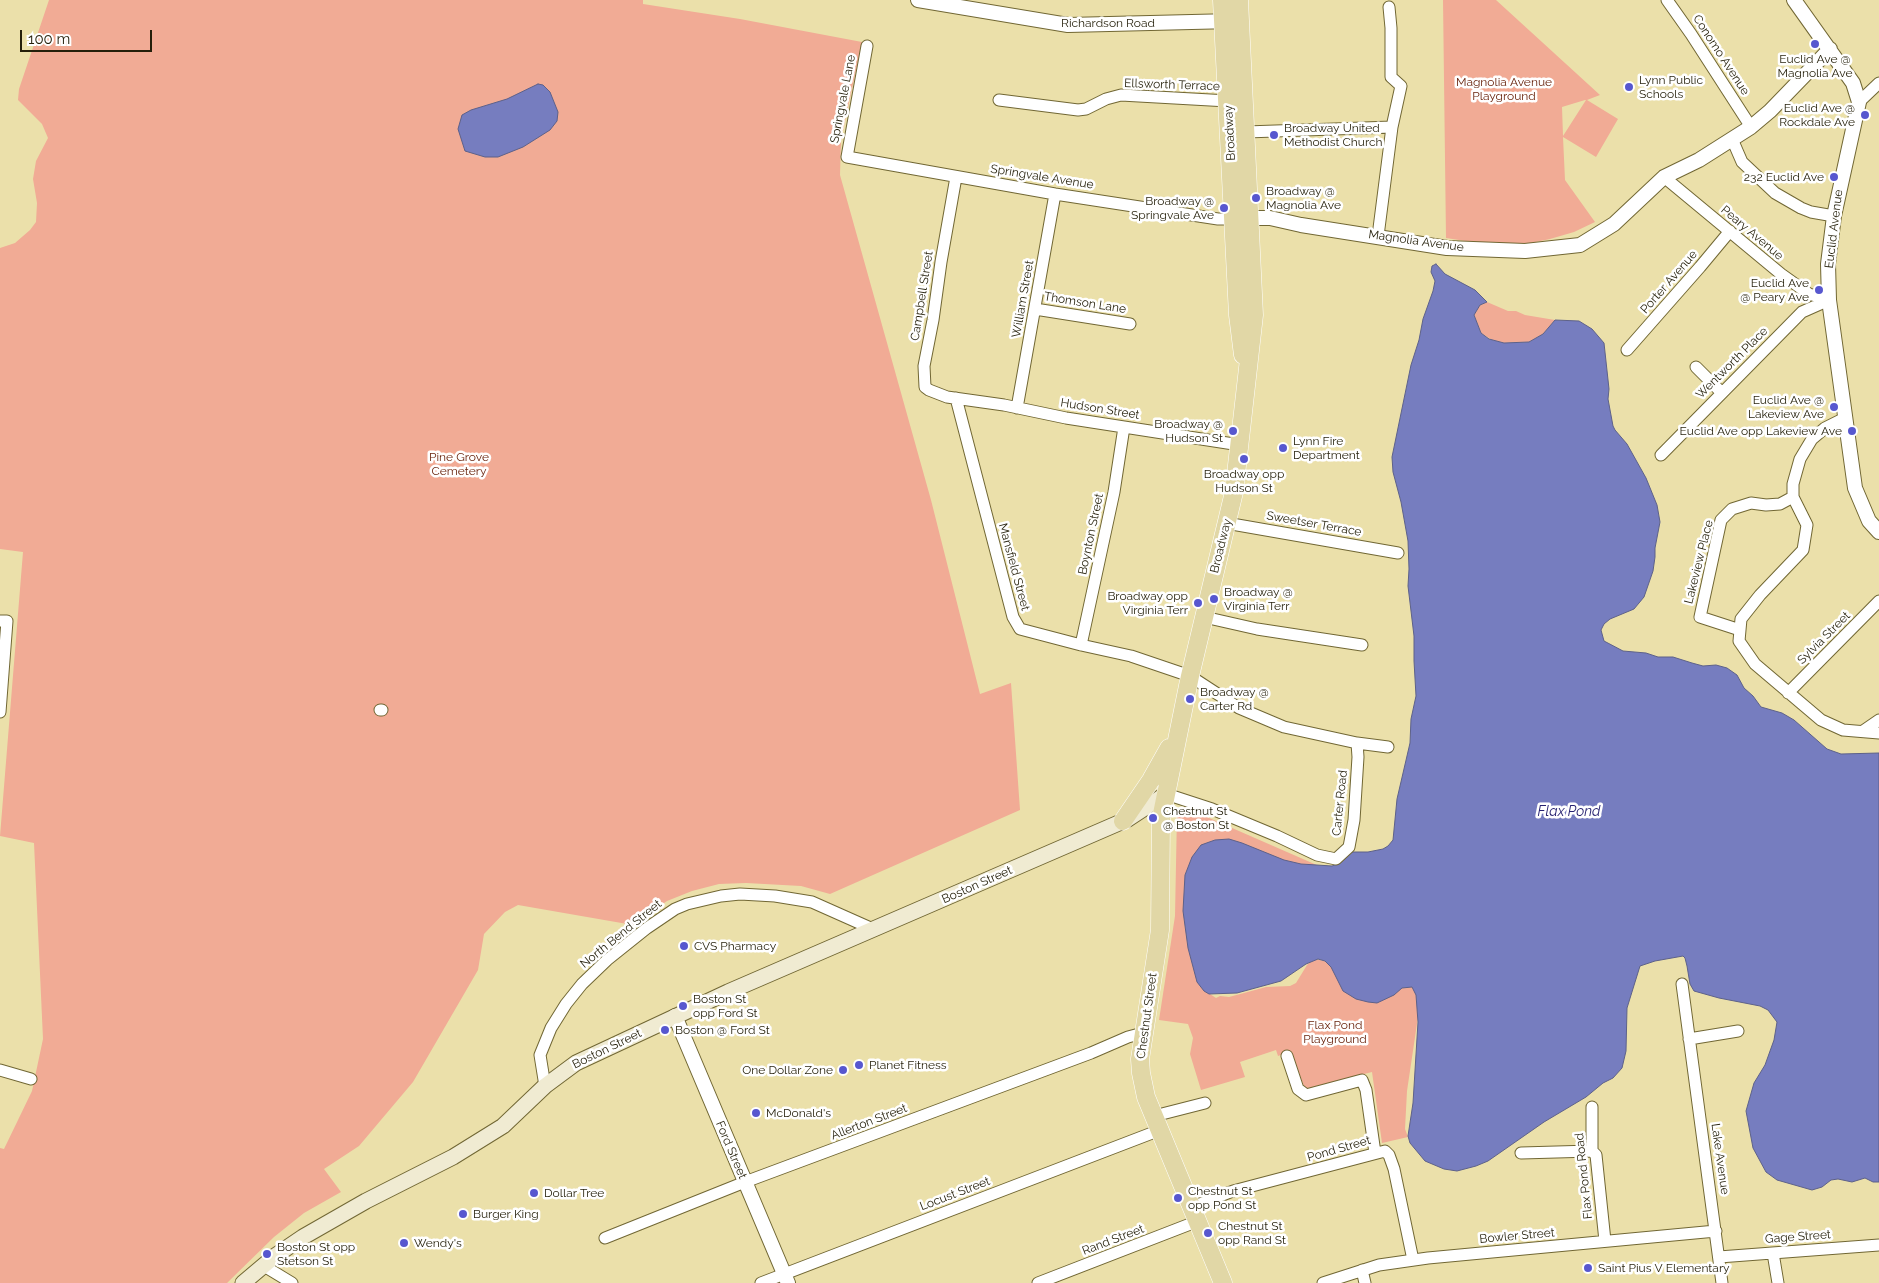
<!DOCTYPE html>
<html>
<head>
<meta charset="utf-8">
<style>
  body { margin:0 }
  #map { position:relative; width:1879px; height:1283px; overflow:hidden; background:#ebe0aa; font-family:Raleway,sans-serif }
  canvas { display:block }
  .scale { position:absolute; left:20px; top:30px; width:132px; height:22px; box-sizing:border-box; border:2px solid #241f0a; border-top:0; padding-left:6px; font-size:15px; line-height:18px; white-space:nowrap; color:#241f0a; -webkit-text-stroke:4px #fff; paint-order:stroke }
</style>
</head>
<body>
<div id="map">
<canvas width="1879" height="1283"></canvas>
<div class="scale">100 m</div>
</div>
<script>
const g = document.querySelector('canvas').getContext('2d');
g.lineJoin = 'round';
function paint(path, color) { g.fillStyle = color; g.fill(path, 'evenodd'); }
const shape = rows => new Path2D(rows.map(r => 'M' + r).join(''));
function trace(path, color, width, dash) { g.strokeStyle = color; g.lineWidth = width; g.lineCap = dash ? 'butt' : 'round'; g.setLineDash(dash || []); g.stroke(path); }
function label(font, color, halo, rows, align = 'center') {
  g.font = font + ' Raleway,sans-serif'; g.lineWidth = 5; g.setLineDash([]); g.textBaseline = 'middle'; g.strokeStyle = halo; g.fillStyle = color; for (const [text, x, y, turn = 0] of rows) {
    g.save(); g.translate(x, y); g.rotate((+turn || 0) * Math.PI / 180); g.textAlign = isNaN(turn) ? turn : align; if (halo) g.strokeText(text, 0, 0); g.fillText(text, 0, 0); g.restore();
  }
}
paint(shape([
  [49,0,643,0,643,4,740,19,862,42,841,140,840,175,931,500,980,694,1011,683,1020,810,830,894,801,886,746,883,719,884,692,891,667,901,633,925,518,905,505,912,484,934,478,970,413,1082,359,1146,324,1169,341,1192,304,1213,274,1237,227,1283,0,1283,0,1148,4,1149,32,1091,43,1039,34,843,0,836,23,552,0,549,0,248,15,243,30,230,36,222,37,203,33,179,36,161,48,138,42,124,18,100,19,89],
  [1443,0,1496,0,1600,95,1587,100,1618,119,1596,157,1563,137,1565,180,1595,222,1574,232,1550,239,1526,244,1502,245,1472,242,1446,238],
  [1585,100,1586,100,1563,136,1562,107],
  [1487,302,1508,311,1516,311,1525,315,1555,320,1543,334,1529,342,1504,343,1492,340,1481,333,1474,315,1480,305],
  [1184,807,1319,866,1210,994,1216,998,1220,996,1229,997,1244,993,1266,987,1290,986,1296,983,1307,965,1313,959,1320,960,1402,980,1422,990,1407,1091,1405,1129,1408,1137,1382,1143,1372,1072,1305,1089,1291,1051,1278,1056,1276,1050,1240,1062,1245,1077,1201,1090,1190,1054,1193,1038,1188,1024,1159,1020,1175,916,1177,813,1179,809]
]), '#f1ab95');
const water = shape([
  [538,84,543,85,550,92,558,112,557,121,550,130,523,147,498,157,485,157,465,151,458,129,462,115,471,110,507,99,538,84],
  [1436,264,1445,274,1475,290,1487,302,1480,305,1474,315,1481,333,1489,339,1504,343,1529,342,1543,334,1555,320,1579,321,1592,329,1604,343,1609,389,1608,399,1613,426,1615,430,1627,444,1646,478,1657,505,1660,522,1655,548,1655,557,1653,571,1644,597,1634,609,1610,619,1604,624,1601,630,1604,641,1623,651,1646,653,1658,657,1673,657,1692,663,1703,666,1716,665,1727,668,1737,675,1744,688,1753,696,1761,707,1782,713,1794,720,1827,749,1841,754,1879,753,1879,1182,1873,1182,1865,1178,1852,1182,1838,1179,1831,1180,1822,1187,1812,1190,1777,1180,1766,1172,1753,1148,1746,1111,1754,1083,1765,1065,1774,1040,1777,1022,1768,1010,1760,1006,1719,998,1694,991,1690,984,1687,966,1685,958,1683,956,1655,961,1640,966,1627,1008,1626,1051,1622,1068,1613,1078,1603,1083,1586,1097,1544,1122,1488,1161,1476,1166,1457,1171,1444,1169,1425,1161,1410,1143,1408,1136,1413,1103,1418,1022,1416,995,1412,987,1402,988,1394,995,1377,1003,1368,1002,1356,999,1343,991,1331,967,1325,961,1318,959,1306,964,1281,981,1237,993,1209,994,1204,991,1197,982,1188,948,1183,911,1185,875,1192,857,1201,845,1215,840,1229,839,1242,843,1284,860,1301,864,1332,866,1340,863,1351,852,1368,852,1383,849,1388,846,1393,840,1397,799,1410,743,1411,719,1416,696,1414,661,1414,636,1408,586,1409,569,1408,541,1401,502,1393,472,1392,457,1411,365,1419,340,1423,319,1433,291,1435,281,1431,272,1432,266,1436,264]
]);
paint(water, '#767dbf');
trace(water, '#5d6189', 1);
const minor = shape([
  [1667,0,1691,34,1751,127],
  [867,46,847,157,1055,194,1218,219,1234,219],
  [999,100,1078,110,1086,109,1106,99,1121,95,1228,101],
  [1859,102,1879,83],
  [1246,132,1392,127],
  [1732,139,1742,162,1775,193,1801,208,1811,212,1834,216],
  [956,177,941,262,933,320,924,366,925,387,929,390,947,397,1004,405,1066,418,1240,445],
  [1664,177,1781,274,1809,294,1829,300],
  [1378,236,1392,127,1401,86,1391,77,1391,28,1389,7],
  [1035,309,1130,324],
  [1627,350,1700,267,1730,231],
  [1696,367,1722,393],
  [956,398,1013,617,1020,629,1081,645,1131,656,1190,676,1239,708,1284,727,1357,743,1358,757,1354,820,1349,847,1336,859,1317,855,1277,836,1212,809,1166,794],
  [1017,408,1055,194],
  [1845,418,1825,428,1812,439,1800,459,1793,484,1793,497,1807,525,1803,550,1760,595,1741,619,1739,641,1755,664,1821,720,1843,730,1879,733],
  [1661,455,1802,312,1829,300],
  [1226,523,1398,553],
  [1204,617,1257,629,1362,645],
  [0,621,7,621,0,712],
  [1740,630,1700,617,1721,520,1732,509,1751,503,1766,505,1780,504,1793,497],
  [1081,645,1114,492,1124,427],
  [1788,693,1879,601],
  [380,710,382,710],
  [1863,731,1879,720],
  [1357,743,1388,747],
  [1682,984,1722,1283],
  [1689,1039,1738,1031],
  [1287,1056,1298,1089,1306,1095,1362,1080,1366,1090,1375,1153],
  [0,1070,31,1079],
  [545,1086,540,1055,551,1028,566,1004,582,984,607,960,647,928,675,909,687,904,721,896,740,894,775,896,812,902,875,930],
  [1592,1107,1592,1151,1596,1155,1605,1241],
  [1154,1116,1205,1103],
  [1521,1153,1592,1151],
  [1192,1207,1233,1191,1385,1151,1389,1155,1394,1169,1413,1260],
  [605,1238,745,1182,1091,1053,1128,1037,1143,1033],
  [1773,1253,1778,1283],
  [1719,1257,1879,1245],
  [264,1266,292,1283],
  [1362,1270,1365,1283],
  [761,1283,1160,1130],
  [1038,1283,1198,1221],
  [1323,1283,1379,1265,1428,1258,1716,1231]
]);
const tertiary = shape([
  [918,0,1068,25,1233,21],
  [1794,0,1853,83,1859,102,1834,216,1828,264,1829,300,1855,488,1869,521,1879,532],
  [1241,218,1270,218,1301,225,1447,248,1525,251,1580,245,1614,224,1664,177,1699,160,1751,127,1770,111,1830,49],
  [675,1016,788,1283]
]);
const secondary = shape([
  [243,1283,275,1256,303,1237,366,1201,453,1157,503,1126,545,1086,576,1063,728,992,1128,819,1166,794]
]);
const primary = shape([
  [1222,0,1238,315,1243,355],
  [1123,821,1151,780,1169,748],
  [1223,1283,1146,1097,1141,1073,1140,1059,1160,930,1161,819,1190,676,1234,492,1254,315,1239,0]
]);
trace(minor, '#716734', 13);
trace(tertiary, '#716734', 16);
trace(secondary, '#716734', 17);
trace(primary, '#fff', 19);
trace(minor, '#fff', 11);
trace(tertiary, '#fff', 14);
trace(secondary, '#f0ebd2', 15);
trace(primary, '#e1d7a6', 18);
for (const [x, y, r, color] of [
  [1815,44,5,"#5757cf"],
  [1629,87,5,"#5757cf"],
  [1865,115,5,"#5757cf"],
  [1274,135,5,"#5757cf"],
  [1834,177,5,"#5757cf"],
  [1256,198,5,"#5757cf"],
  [1224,208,5,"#5757cf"],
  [1819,290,5,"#5757cf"],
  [1834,407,5,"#5757cf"],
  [1233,431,5,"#5757cf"],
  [1852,431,5,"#5757cf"],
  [1283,448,5,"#5757cf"],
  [1244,459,5,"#5757cf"],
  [1214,599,5,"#5757cf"],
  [1198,603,5,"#5757cf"],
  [1190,699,5,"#5757cf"],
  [1153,818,5,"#5757cf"],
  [684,946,5,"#5757cf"],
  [683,1006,5,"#5757cf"],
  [665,1030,5,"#5757cf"],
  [859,1065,5,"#5757cf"],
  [843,1070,5,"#5757cf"],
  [756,1113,5,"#5757cf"],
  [534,1193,5,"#5757cf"],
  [1178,1198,5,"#5757cf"],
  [463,1214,5,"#5757cf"],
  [1208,1233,5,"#5757cf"],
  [404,1243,5,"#5757cf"],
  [267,1254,5,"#5757cf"],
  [1588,1268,5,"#5757cf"]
]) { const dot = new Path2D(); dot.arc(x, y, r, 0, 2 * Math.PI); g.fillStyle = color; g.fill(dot); trace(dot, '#fff', 2); }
label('12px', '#241f0a', '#fff', [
  ["Richardson Road",1108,23],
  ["Conomo Avenue",1721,55,57],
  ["Ellsworth Terrace",1172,85,2],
  ["Springvale Lane",843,99,-79],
  ["Broadway",1230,133,-93],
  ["Springvale Avenue",1042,177,9],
  ["Euclid Avenue",1834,229,-83],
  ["Peary Avenue",1752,233,40],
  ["Magnolia Avenue",1416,241,8],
  ["Porter Avenue",1669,282,-49],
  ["Campbell Street",922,296,-81],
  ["William Street",1023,299,-80],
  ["Thomson Lane",1085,303,9],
  ["Wentworth Place",1732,363,-45],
  ["Hudson Street",1100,409,9],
  ["Sweetser Terrace",1314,524,10],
  ["Boynton Street",1091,534,-78],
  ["Broadway",1221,546,-76],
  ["Lakeview Place",1699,562,-76],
  ["Mansfield Street",1014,567,75],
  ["Sylvia Street",1824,638,-45],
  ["Carter Road",1340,803,-84],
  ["Boston Street",977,885,-24],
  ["North Bend Street",621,934,-39],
  ["Chestnut Street",1147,1016,-82],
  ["Boston Street",607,1049,-26],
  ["Allerton Street",869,1122,-21],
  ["Pond Street",1339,1149,-16],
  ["Ford Street",731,1150,67],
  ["Lake Avenue",1720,1159,82],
  ["Flax Pond Road",1584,1176,-96],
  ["Locust Street",955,1194,-21],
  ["Bowler Street",1517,1236,-5],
  ["Gage Street",1798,1237,-4],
  ["Rand Street",1113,1240,-21]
]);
label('12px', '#241f0a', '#fff', [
  ["Euclid Ave @",1815,59,"center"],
  ["Magnolia Ave",1815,73,"center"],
  ["Lynn Public",1639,80],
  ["Schools",1639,94],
  ["Euclid Ave @",1855,108,"right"],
  ["Rockdale Ave",1855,122,"right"],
  ["Broadway United",1284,128],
  ["Methodist Church",1284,142],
  ["232 Euclid Ave",1824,177,"right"],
  ["Broadway @",1266,191],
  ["Magnolia Ave",1266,205],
  ["Broadway @",1214,201,"right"],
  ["Springvale Ave",1214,215,"right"],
  ["Euclid Ave",1809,283,"right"],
  ["@ Peary Ave",1809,297,"right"],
  ["Euclid Ave @",1824,400,"right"],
  ["Lakeview Ave",1824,414,"right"],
  ["Broadway @",1223,424,"right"],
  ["Hudson St",1223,438,"right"],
  ["Euclid Ave opp Lakeview Ave",1842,431,"right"],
  ["Lynn Fire",1293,441],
  ["Department",1293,455],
  ["Broadway opp",1244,474,"center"],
  ["Hudson St",1244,488,"center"],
  ["Broadway @",1224,592],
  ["Virginia Terr",1224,606],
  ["Broadway opp",1188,596,"right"],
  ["Virginia Terr",1188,610,"right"],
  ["Broadway @",1200,692],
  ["Carter Rd",1200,706],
  ["Chestnut St",1163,811],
  ["@ Boston St",1163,825],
  ["CVS Pharmacy",694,946],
  ["Boston St",693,999],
  ["opp Ford St",693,1013],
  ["Boston @ Ford St",675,1030],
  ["Planet Fitness",869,1065],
  ["One Dollar Zone",833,1070,"right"],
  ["McDonald's",766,1113],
  ["Chestnut St",1188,1191],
  ["opp Pond St",1188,1205],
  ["Dollar Tree",544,1193],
  ["Burger King",473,1214],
  ["Chestnut St",1218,1226],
  ["opp Rand St",1218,1240],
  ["Wendy's",414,1243],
  ["Boston St opp",277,1247],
  ["Stetson St",277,1261],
  ["Saint Pius V Elementary",1598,1268]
], 'left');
label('12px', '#69240d', '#fff', [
  ["Magnolia Avenue",1504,82],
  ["Playground",1504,96],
  ["Pine Grove",459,457],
  ["Cemetery",459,471],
  ["Flax Pond",1335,1025],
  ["Playground",1335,1039]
]);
label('italic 14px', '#262170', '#fff', [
  ["Flax Pond",1569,812]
]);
</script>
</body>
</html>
